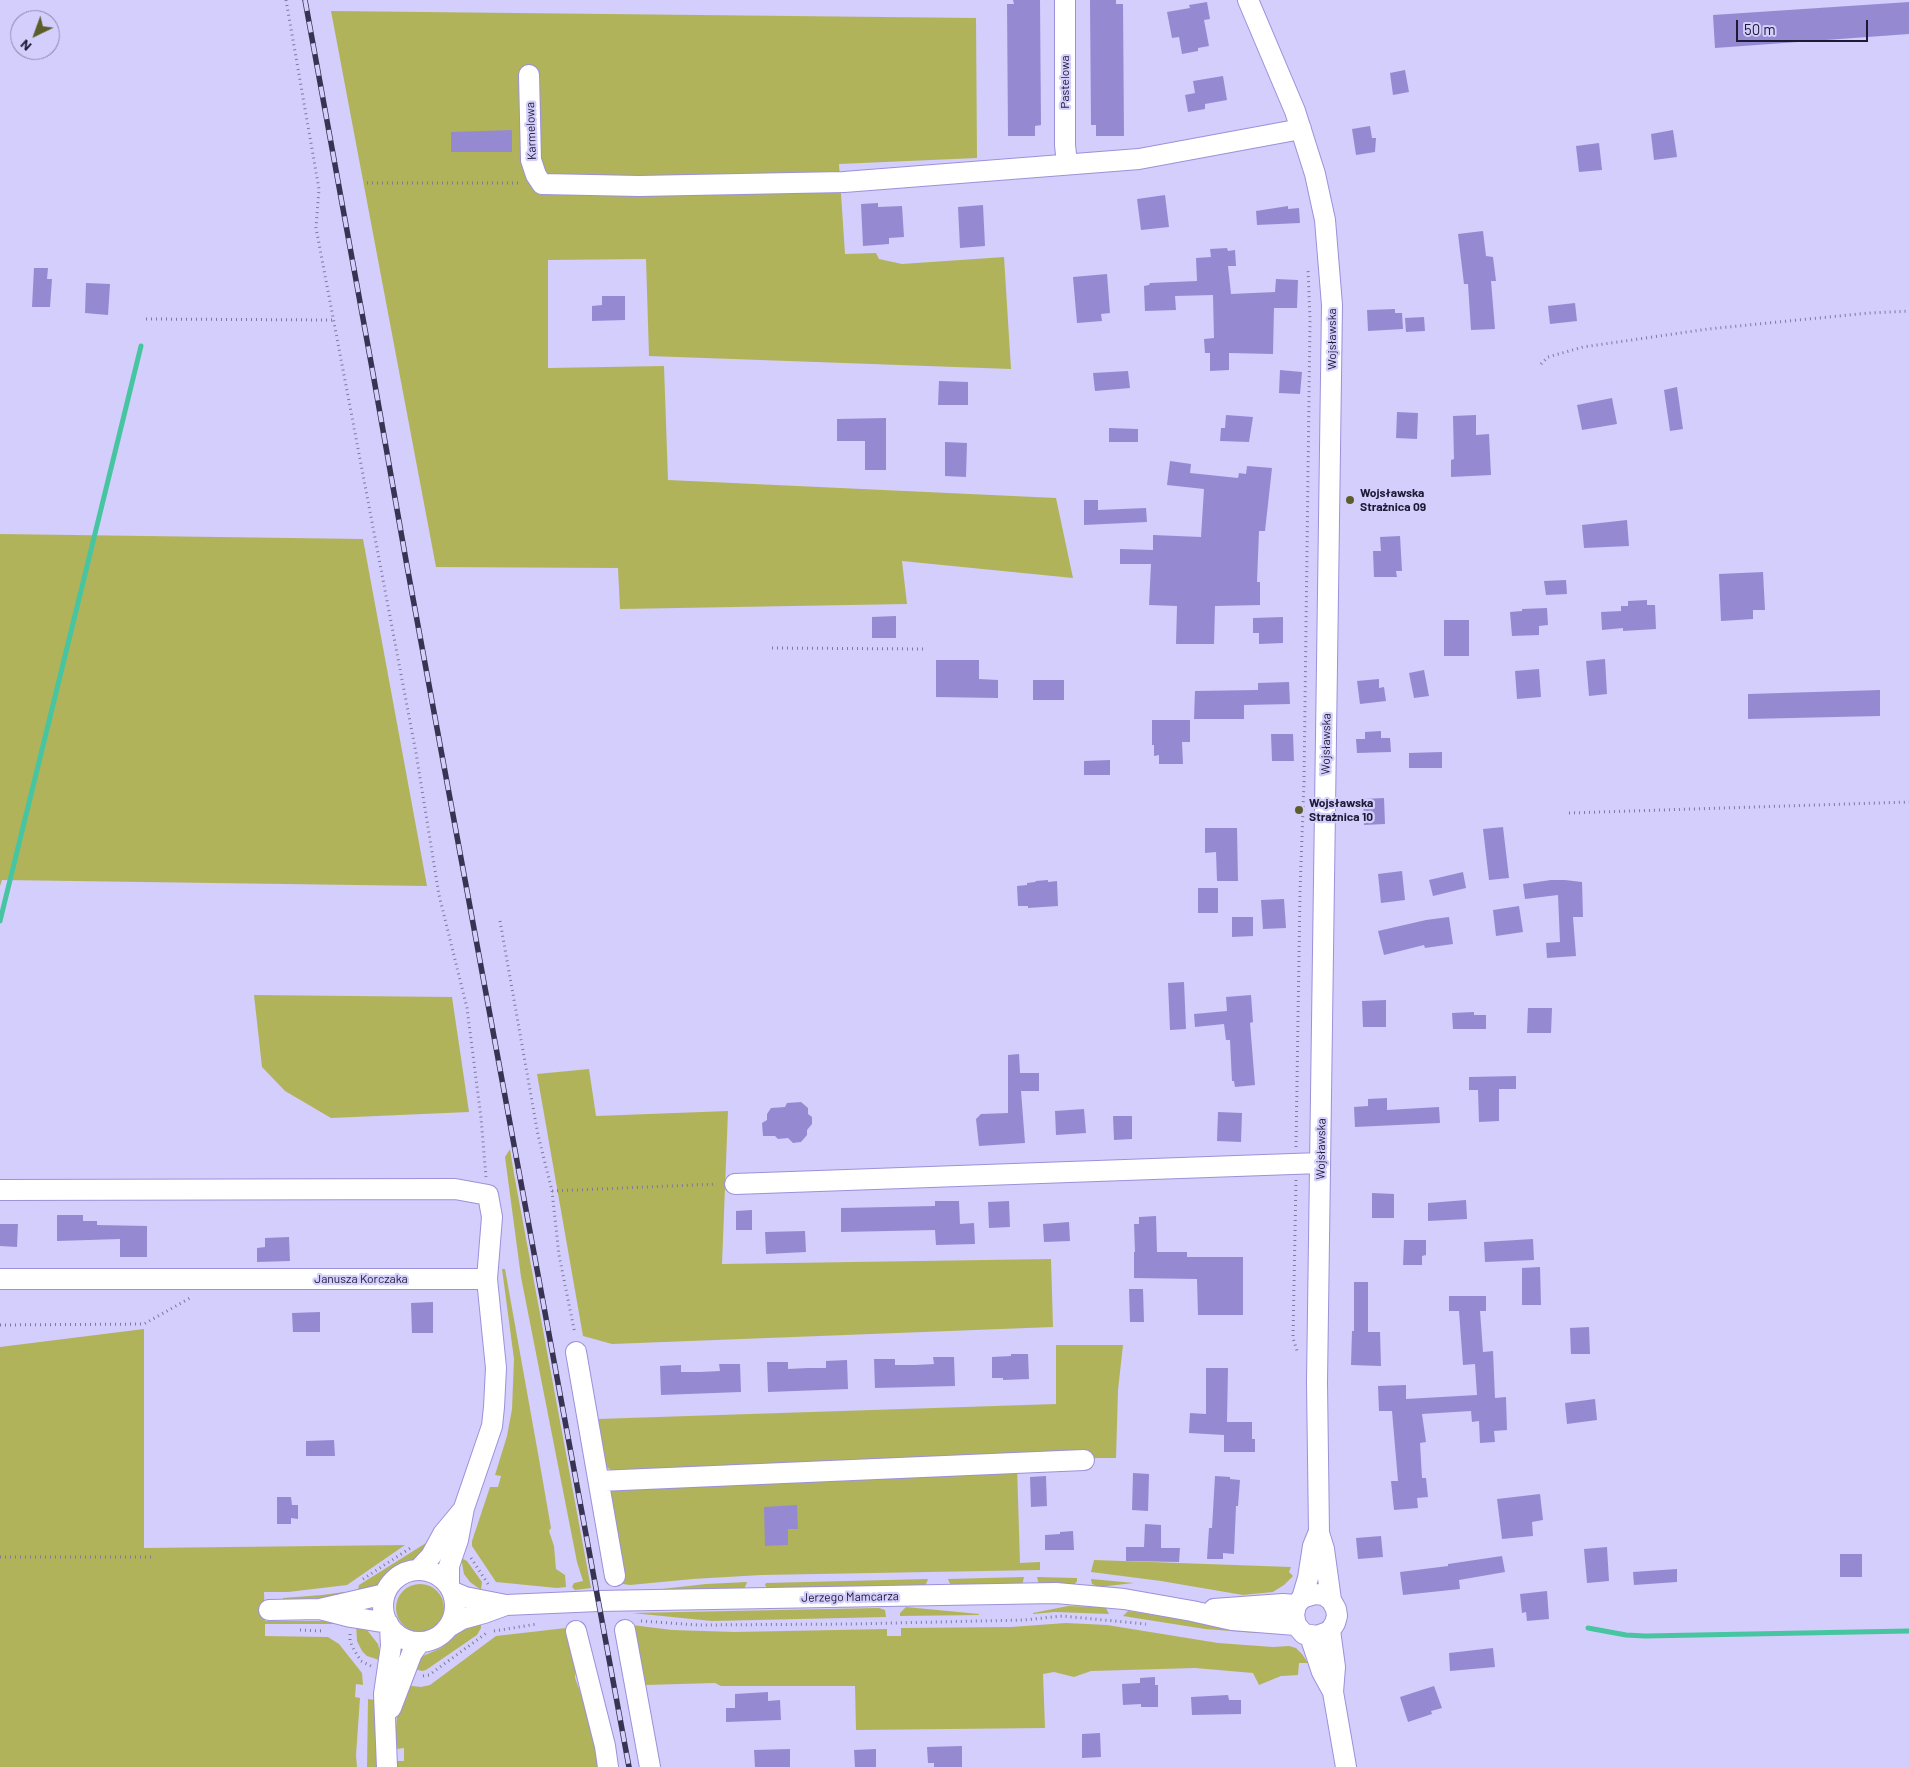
<!DOCTYPE html>
<html>
<head>
<meta charset="utf-8">
<style>
  body { margin:0 }
  #map { position:relative; width:1909px; height:1767px; overflow:hidden; background:#d3cefc; font-family:Barlow,sans-serif }
  canvas { display:block }
  .north { position:absolute; left:10px; top:10px; width:50px; height:50px; box-sizing:border-box; background:#d3cefc; border:1px solid #8b86ac; border-radius:50%; rotate:222deg; font-size:14px; font-weight:700; line-height:20px; text-align:center; color:#1e1935 }
  .north::after { content:''; display:block; margin:auto; width:18px; height:22px; background:#5c5d2a; clip-path:polygon(50% 0,100% 100%,50% 72%,0 100%) }
  .scale { position:absolute; left:1736px; top:20px; width:132px; height:22px; box-sizing:border-box; border:2px solid #1e1935; border-top:0; padding-left:6px; font-size:15px; line-height:18px; white-space:nowrap; color:#1e1935; -webkit-text-stroke:4px #d3cefc; paint-order:stroke }
</style>
</head>
<body>
<div id="map">
<canvas width="1909" height="1767"></canvas>
<div class="north">N</div>
<div class="scale">50 m</div>
</div>
<script>
const g = document.querySelector('canvas').getContext('2d');
g.lineJoin = 'round';
function paint(path, color) { g.fillStyle = color; g.fill(path, 'evenodd'); }
const shape = rows => new Path2D(rows.map(r => 'M' + r).join(''));
function trace(path, color, width, dash) { g.strokeStyle = color; g.lineWidth = width; g.lineCap = dash ? 'butt' : 'round'; g.setLineDash(dash || []); g.stroke(path); }
function label(font, color, halo, rows, align = 'center') {
  g.font = font + ' Barlow,sans-serif'; g.lineWidth = 4.5; g.setLineDash([]); g.textBaseline = 'middle'; g.strokeStyle = halo; g.fillStyle = color; for (const [text, x, y, turn = 0] of rows) {
    g.save(); g.translate(x, y); g.rotate((+turn || 0) * Math.PI / 180); g.textAlign = isNaN(turn) ? turn : align; if (halo) g.strokeText(text, 0, 0); g.fillText(text, 0, 0); g.restore();
  }
}
paint(shape([
  [331,11,976,18,977,158,839,164,845,254,876,253,879,259,902,264,1004,257,1011,369,649,356,646,259,548,260,548,368,664,366,668,480,1056,498,1073,578,902,561,907,604,620,609,618,568,436,567],
  [0,534,363,539,427,886,2,880,0,886],
  [254,995,452,997,469,1112,331,1118,285,1091,262,1067],
  [589,1069,596,1116,728,1111,722,1264,1051,1259,1053,1327,612,1344,583,1336,537,1074],
  [510,1149,514,1174,591,1588,575,1590,572,1587,574,1583,583,1581,577,1562,521,1277,505,1157],
  [502,1269,505,1269,539,1459,551,1528,549,1531,554,1546,556,1569,565,1575,566,1587,557,1588,496,1582,472,1546,472,1541,490,1487,498,1487,501,1476,495,1475,507,1436,512,1409,514,1359],
  [144,1329,144,1548,405,1545,347,1585,288,1592,264,1592,265,1621,327,1621,345,1624,265,1624,265,1636,328,1637,339,1644,362,1673,363,1685,356,1684,355,1697,360,1698,356,1755,357,1767,0,1767,0,1347],
  [1056,1345,1123,1345,1118,1390,1116,1458,1028,1458,615,1472,606,1467,602,1462,597,1419,1056,1404],
  [1017,1466,1020,1563,1040,1562,1040,1570,761,1575,693,1579,630,1585,623,1584,605,1494,607,1483],
  [426,1543,430,1544,416,1561,396,1569,379,1585,357,1595,359,1585],
  [461,1558,467,1561,482,1582,481,1590,470,1582,464,1574],
  [1094,1560,1291,1567,1289,1572,1293,1576,1284,1585,1273,1592,1243,1595,1161,1581,1091,1572],
  [1024,1577,1022,1586,951,1586,948,1579],
  [1037,1577,1077,1578,1077,1581,1074,1585,1039,1585],
  [928,1579,925,1587,768,1590,765,1585,766,1583],
  [1091,1579,1134,1583,1099,1587,1092,1584],
  [747,1582,744,1590,626,1593,706,1584],
  '396 1608a24 24 0 1 1 48 0a24 24 0 1 1-48 0Z',
  [344,1592,345,1596,283,1601,283,1598,322,1595],
  [1068,1606,1103,1607,1106,1608,1109,1614,1055,1612,1033,1614,1033,1613],
  [906,1607,979,1614,979,1615,900,1616,900,1613],
  [879,1608,885,1610,886,1617,712,1621,632,1613],
  [1128,1611,1256,1629,1256,1633,1205,1629,1123,1616],
  [481,1622,481,1628,477,1635,426,1670,422,1671,411,1668,414,1663,423,1656,441,1648,451,1640,464,1627],
  [1066,1623,1107,1625,1218,1643,1273,1647,1289,1646,1296,1648,1302,1654,1308,1663,1299,1663,1298,1675,1281,1676,1259,1685,1253,1673,1195,1668,1091,1671,1074,1677,1054,1672,1043,1674,1045,1728,856,1730,855,1686,721,1686,715,1683,645,1685,632,1625,672,1630,735,1632,887,1629,887,1636,901,1636,901,1628,1011,1627],
  [356,1624,367,1630,378,1644,382,1661,367,1656,362,1651,357,1641],
  [566,1628,576,1666,575,1678,586,1707,600,1767,394,1767,397,1761,404,1761,404,1748,397,1749,394,1747,398,1706,404,1685,421,1687,430,1685,496,1636],
  [368,1699,375,1700,377,1709,376,1767,367,1767]
]), '#b1b35b');
trace(shape([
  [0,921,141,346],
  [1588,1628,1626,1635,1645,1636,1909,1631]
]), '#47c5a0', 5);
paint(shape([
  [1013,0,1040,0,1041,125,1035,126,1035,136,1008,136,1007,4,1014,4],
  [1090,0,1116,0,1116,4,1123,4,1124,136,1096,136,1096,125,1091,125],
  [1207,2,1210,19,1204,20,1209,46,1198,48,1198,51,1182,54,1179,37,1172,38,1167,12,1190,8,1189,5],
  [1909,2,1909,34,1715,48,1713,15],
  [1405,70,1409,92,1393,95,1390,73],
  [1223,76,1227,100,1205,104,1205,109,1188,112,1185,95,1195,93,1193,81],
  [1370,126,1372,138,1376,138,1375,152,1356,155,1352,129],
  [512,130,512,152,451,152,451,132],
  [1673,130,1677,157,1654,160,1651,134],
  [1599,143,1602,170,1579,172,1576,146],
  [1165,195,1169,227,1141,230,1137,199],
  [878,203,878,207,902,206,904,237,889,238,889,244,863,246,861,204],
  [983,205,985,246,960,248,958,207],
  [1288,206,1288,209,1299,208,1300,223,1257,225,1256,211],
  [1483,231,1486,256,1493,257,1496,281,1491,281,1495,329,1471,330,1468,284,1464,284,1458,234],
  [1227,248,1228,251,1235,250,1236,266,1228,266,1231,294,1275,292,1276,279,1298,280,1297,308,1274,308,1273,354,1229,353,1229,370,1210,371,1210,353,1205,353,1204,339,1214,338,1213,295,1175,296,1176,310,1145,311,1144,286,1149,285,1150,283,1197,281,1196,258,1211,257,1210,249],
  [34,268,48,268,47,279,52,279,50,307,32,307],
  [1107,274,1110,313,1101,314,1102,321,1077,323,1073,277],
  [86,283,110,284,108,315,85,313],
  [602,296,625,296,625,320,592,321,592,306,602,305],
  [1575,303,1577,321,1550,324,1548,306],
  [1395,309,1395,313,1402,313,1403,329,1368,331,1367,310],
  [1424,317,1425,331,1406,332,1405,318],
  [1280,370,1302,372,1300,394,1279,393],
  [1128,371,1130,388,1095,391,1093,373],
  [939,381,968,382,968,405,938,405],
  [1677,387,1683,429,1670,431,1664,390],
  [1612,398,1617,424,1582,430,1577,405],
  [1397,412,1418,413,1417,439,1396,438],
  [1226,415,1253,417,1249,442,1220,441,1221,428,1225,428],
  [1476,415,1476,435,1489,434,1491,475,1451,477,1451,460,1454,459,1453,416],
  [886,418,886,470,865,470,865,441,837,441,837,419],
  [1109,428,1138,429,1138,442,1109,442],
  [945,442,967,443,966,477,945,476],
  [1170,461,1191,464,1190,473,1238,478,1239,473,1246,474,1247,466,1272,468,1265,531,1259,531,1257,582,1260,582,1260,605,1215,606,1214,644,1176,644,1177,606,1149,605,1151,564,1120,564,1120,549,1153,550,1153,535,1201,537,1204,489,1167,485],
  [1084,500,1098,500,1098,510,1146,508,1147,522,1084,525],
  [1627,520,1629,546,1584,548,1582,525],
  [1400,536,1402,571,1396,571,1397,577,1374,577,1373,551,1381,551,1380,537],
  [1763,572,1765,610,1753,610,1753,619,1721,621,1719,574],
  [1566,580,1567,594,1546,595,1544,581],
  [1647,600,1647,605,1655,605,1656,629,1623,631,1623,628,1602,630,1601,612,1621,611,1621,606,1628,606,1628,601],
  [1547,608,1548,625,1539,626,1539,635,1512,636,1510,612,1522,611,1522,609],
  [896,616,896,638,872,638,872,617],
  [1283,617,1283,643,1259,644,1259,633,1253,633,1253,618],
  [1444,620,1469,620,1469,656,1444,656],
  [1605,659,1607,694,1589,696,1586,661],
  [936,660,979,660,979,679,998,680,998,698,936,697],
  [1539,669,1541,697,1517,699,1515,671],
  [1424,670,1429,696,1414,698,1409,673],
  [1379,679,1379,688,1384,687,1386,701,1360,704,1357,681],
  [1033,680,1064,680,1064,700,1033,700],
  [1289,682,1290,704,1244,705,1244,719,1194,719,1195,691,1258,690,1258,683],
  [1880,690,1880,716,1748,719,1748,694],
  [1152,720,1190,720,1190,742,1182,742,1183,764,1159,764,1159,755,1154,756,1154,745,1152,745],
  [1381,731,1381,738,1390,738,1391,752,1357,753,1356,739,1365,739,1365,732],
  [1271,734,1293,734,1294,761,1272,761],
  [1442,752,1442,768,1409,768,1409,753],
  [1110,760,1110,775,1084,775,1084,761],
  [1384,798,1385,824,1364,825,1363,799],
  [1503,827,1509,878,1489,880,1483,829],
  [1205,828,1237,828,1238,881,1217,881,1216,852,1205,853],
  [1402,871,1405,900,1381,903,1378,874],
  [1463,872,1466,888,1433,896,1429,880],
  [1048,880,1048,882,1057,881,1058,906,1028,908,1028,906,1018,906,1017,886,1027,885,1027,883,1035,882,1036,881],
  [1551,880,1565,880,1582,882,1583,917,1573,917,1576,956,1547,958,1546,943,1560,942,1558,895,1525,899,1523,884],
  [1198,888,1218,888,1218,913,1198,913],
  [1284,899,1286,928,1263,929,1261,900],
  [1519,906,1523,932,1496,936,1493,910],
  [1232,917,1253,917,1253,936,1232,937],
  [1449,917,1453,944,1425,948,1424,945,1384,955,1378,931,1426,920],
  [1184,982,1186,1029,1170,1030,1168,983],
  [1251,995,1253,1022,1250,1023,1255,1085,1235,1087,1234,1081,1232,1081,1230,1040,1226,1040,1224,1024,1195,1027,1194,1014,1227,1011,1226,997],
  [1386,1000,1386,1027,1363,1027,1362,1001],
  [1528,1008,1552,1008,1551,1033,1527,1033],
  [1474,1012,1474,1015,1486,1015,1486,1029,1453,1029,1452,1013],
  [1019,1054,1020,1073,1039,1073,1039,1091,1021,1091,1025,1143,979,1146,976,1119,981,1114,1008,1113,1008,1055],
  [1516,1076,1516,1089,1499,1089,1499,1121,1479,1122,1478,1090,1469,1090,1469,1077],
  [1387,1098,1387,1110,1439,1107,1440,1123,1355,1127,1354,1107,1368,1106,1368,1099],
  [801,1102,808,1108,808,1114,812,1117,812,1124,807,1130,807,1135,801,1142,793,1143,788,1138,778,1139,775,1136,763,1136,762,1123,767,1120,767,1114,771,1108,785,1107,787,1103],
  [1084,1109,1086,1133,1056,1135,1055,1111],
  [1218,1112,1242,1113,1241,1142,1217,1141],
  [1113,1116,1132,1116,1132,1139,1114,1140],
  [1372,1193,1394,1194,1394,1218,1372,1218],
  [1466,1200,1467,1219,1428,1221,1428,1203],
  [935,1201,959,1201,960,1224,974,1223,975,1244,936,1245,935,1230,841,1232,841,1208,935,1206],
  [1009,1201,1010,1227,989,1228,988,1202],
  [752,1210,752,1230,736,1230,736,1211],
  [57,1215,83,1215,83,1221,97,1221,97,1225,147,1226,147,1257,120,1257,120,1239,57,1241],
  [1156,1216,1157,1252,1187,1252,1187,1257,1243,1257,1243,1315,1198,1315,1197,1279,1134,1278,1134,1252,1135,1252,1134,1224,1139,1224,1139,1217],
  [1069,1222,1070,1241,1044,1242,1043,1224],
  [0,1224,18,1224,17,1247,0,1246],
  [805,1231,806,1252,766,1254,765,1232],
  [289,1237,290,1261,257,1262,257,1248,265,1247,265,1238],
  [1533,1239,1534,1260,1485,1262,1484,1242],
  [1404,1240,1426,1240,1426,1255,1422,1256,1422,1265,1403,1265],
  [1540,1267,1541,1305,1522,1305,1522,1268],
  [1354,1282,1368,1282,1368,1332,1380,1332,1381,1366,1351,1365,1352,1331,1354,1331],
  [1129,1289,1143,1289,1144,1322,1130,1322],
  [1449,1296,1486,1296,1486,1311,1480,1311,1483,1352,1493,1351,1495,1398,1506,1397,1507,1430,1494,1431,1495,1442,1480,1443,1479,1421,1472,1422,1471,1411,1422,1414,1426,1442,1420,1443,1422,1478,1426,1478,1428,1497,1417,1498,1418,1508,1394,1510,1391,1481,1398,1481,1392,1411,1379,1411,1378,1386,1406,1385,1406,1399,1477,1395,1475,1364,1463,1365,1459,1311,1449,1311],
  [433,1302,433,1333,412,1333,411,1303],
  [320,1312,320,1332,293,1332,292,1313],
  [1589,1327,1590,1354,1571,1354,1570,1328],
  [1011,1354,1028,1354,1029,1379,1003,1380,1003,1378,992,1378,992,1357,1011,1356],
  [933,1357,954,1357,955,1386,875,1388,874,1359,895,1359,895,1365,915,1365,934,1364],
  [847,1360,848,1389,768,1392,767,1362,788,1362,788,1369,808,1368,826,1368,826,1361],
  [719,1364,740,1364,741,1392,661,1395,660,1366,681,1365,681,1372,700,1372,720,1371],
  [1206,1368,1228,1368,1227,1422,1252,1422,1252,1439,1255,1439,1255,1452,1224,1452,1224,1435,1189,1433,1190,1413,1206,1414],
  [1595,1399,1597,1420,1567,1424,1565,1403],
  [334,1440,335,1456,306,1456,306,1441],
  [1133,1473,1149,1474,1148,1511,1132,1510],
  [1046,1476,1047,1506,1031,1507,1030,1477],
  [1215,1476,1230,1477,1230,1479,1240,1480,1238,1506,1236,1506,1234,1554,1223,1553,1223,1559,1207,1559,1209,1528,1212,1528],
  [1540,1494,1543,1520,1532,1522,1533,1536,1502,1539,1497,1499],
  [277,1497,291,1497,292,1505,298,1505,298,1519,291,1518,291,1524,277,1524],
  [797,1505,798,1529,788,1529,788,1545,765,1546,764,1507],
  [1145,1524,1161,1525,1161,1548,1180,1548,1179,1562,1126,1561,1126,1547,1144,1547],
  [1073,1531,1074,1550,1045,1550,1045,1535,1060,1534,1060,1532],
  [1381,1536,1383,1557,1358,1559,1356,1538],
  [1607,1547,1609,1581,1587,1583,1584,1549],
  [1840,1554,1862,1554,1862,1577,1840,1577],
  [1502,1556,1505,1572,1459,1580,1460,1589,1403,1595,1400,1572,1448,1566,1448,1564],
  [1677,1569,1677,1582,1634,1585,1633,1572],
  [1547,1591,1549,1619,1527,1621,1526,1612,1522,1613,1520,1594],
  [1493,1648,1495,1667,1450,1671,1449,1653],
  [1155,1677,1155,1685,1158,1685,1158,1707,1141,1707,1141,1704,1123,1705,1122,1684,1140,1683,1140,1678],
  [1434,1686,1442,1708,1431,1711,1432,1714,1408,1722,1400,1697],
  [768,1692,768,1701,780,1700,781,1720,726,1722,726,1708,735,1708,735,1694],
  [1228,1695,1229,1700,1241,1700,1241,1714,1192,1715,1191,1697],
  [1100,1733,1101,1757,1082,1758,1082,1734],
  [962,1746,962,1767,934,1767,934,1763,928,1763,927,1747],
  [790,1749,790,1767,755,1767,754,1750],
  [876,1749,876,1767,855,1767,854,1750]
]), '#958ad2');
const minor = shape([
  [1065,0,1065,145,1067,164],
  [1248,0,1295,111,1315,174,1325,220,1332,305,1317,1382,1319,1533,1324,1549,1331,1600],
  [529,75,531,160,536,175,542,184,639,186,844,182,1139,159,1301,129],
  [735,1184,1320,1163],
  [0,1190,455,1189,488,1195,492,1217,487,1279,496,1368,494,1407,492,1426,464,1508,458,1540,449,1566,449,1585],
  [0,1279,487,1279],
  [576,1352,615,1576],
  [599,1481,1084,1460],
  '383 1606a36 36 0 1 1 72 0a36 36 0 1 1-72 0Z',
  [418,1570,431,1556,443,1534,463,1510],
  [453,1592,465,1597,506,1605,598,1601,1056,1593,1124,1599,1192,1611,1232,1620,1296,1625],
  [385,1594,320,1609,351,1617,388,1623],
  [1302,1598,1315,1594,1324,1595,1331,1600,1336,1609,1337,1616,1335,1623,1330,1631,1317,1636,1304,1634,1296,1625,1294,1615,1296,1605,1302,1598,1308,1578,1313,1546,1318,1534],
  [1214,1609,1283,1604,1296,1605],
  [269,1610,320,1609],
  [450,1626,462,1619,484,1613,506,1605],
  [625,1630,650,1767],
  [1330,1630,1335,1667,1333,1692,1346,1767],
  [576,1631,605,1746,608,1767],
  [1310,1636,1322,1672,1333,1692],
  [391,1708,412,1653,420,1642],
  [387,1767,384,1694,391,1646,390,1627]
]);
trace(minor, '#9c91da', 22);
trace(shape([
  [286,0,319,189,316,228,416,753,439,895,467,1008,481,1118,486,1177],
  [367,183,521,183],
  [146,319,334,320],
  [1541,364,1548,357,1583,347,1708,329,1869,313,1909,311],
  [772,648,923,649],
  [1569,813,1909,802],
  [500,921,538,1135,552,1191,559,1255,575,1334],
  [1296,1147,1300,892,1304,782,1310,320,1308,268],
  [1296,1180,1293,1338,1298,1354],
  [552,1191,717,1184],
  [0,1325,144,1324,190,1298],
  [0,1557,154,1557],
  [471,1558,488,1584],
  [363,1579,412,1547],
  [641,1621,698,1625,851,1624,1024,1620,1062,1616,1146,1624],
  [300,1630,323,1631],
  [494,1631,537,1624],
  [350,1634,350,1641,354,1650,361,1661,371,1666],
  [423,1676,429,1675,488,1632]
]), '#7e799e', 3, [1, 4]);
trace(minor, '#fff', 20);
const rail = shape([
  [305,0,372,368,407,566,629,1767]
]);
trace(rail, '#383352', 5.5);
trace(rail, '#d3cefc', 4, [11]);
for (const [x, y, r, color] of [
  [1350,500,5,"#5c5d2a"],
  [1299,810,5,"#5c5d2a"]
]) { const dot = new Path2D(); dot.arc(x, y, r, 0, 2 * Math.PI); g.fillStyle = color; g.fill(dot); trace(dot, '#d3cefc', 2); }
label('12px', '#1e1935', '#d3cefc', [
  ["Pastelowa",1065,82,-90],
  ["Karmelowa",531,131,-92],
  ["Wojsławska",1332,339,-90],
  ["Wojsławska",1326,744,-89],
  ["Wojsławska",1321,1149,-89],
  ["Janusza Korczaka",361,1279],
  ["Jerzego Mamcarza",850,1597,-1]
]);
label('bold 12px', '#1e1935', '#d3cefc', [
  ["Wojsławska",1360,493],
  ["Strażnica 09",1360,507],
  ["Wojsławska",1309,803],
  ["Strażnica 10",1309,817]
], 'left');
</script>
</body>
</html>
